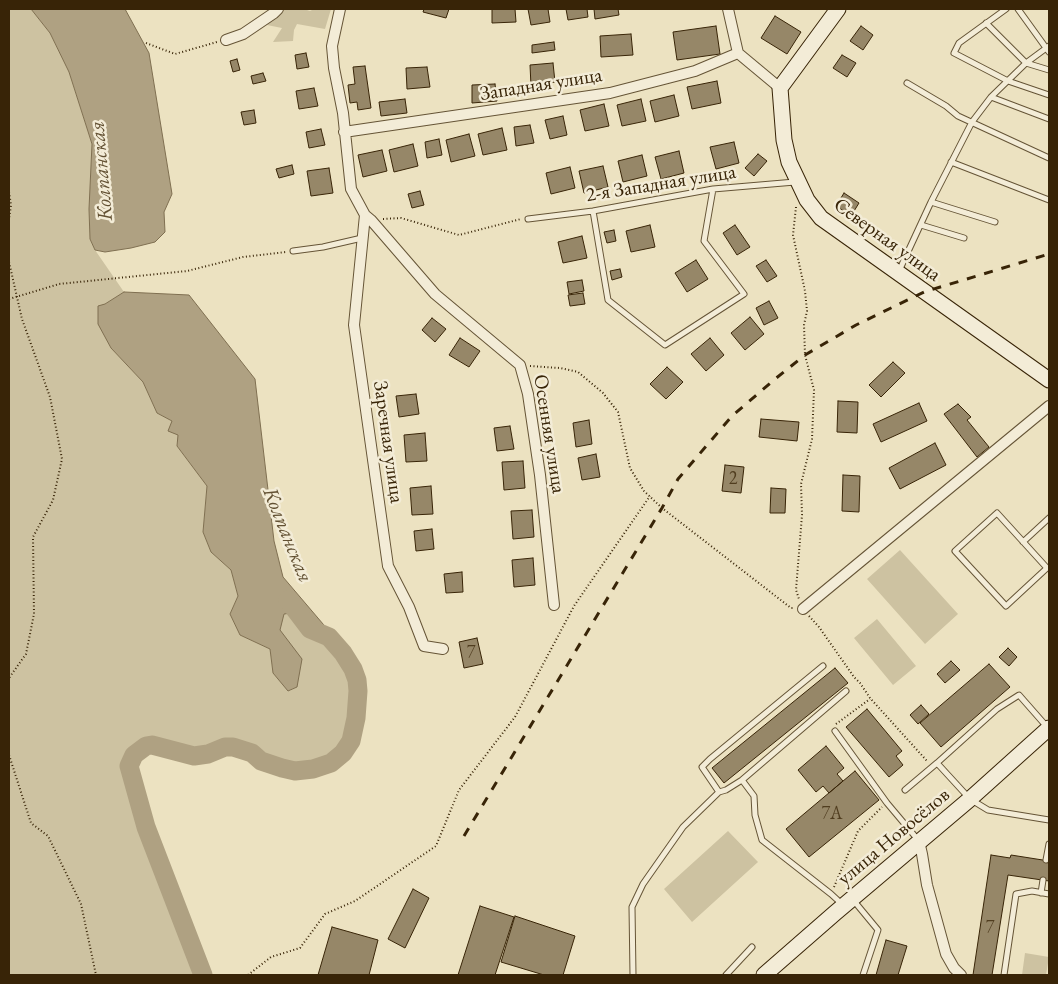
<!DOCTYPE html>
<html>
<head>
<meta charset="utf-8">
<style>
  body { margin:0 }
  #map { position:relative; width:1058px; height:984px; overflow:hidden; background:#ece2c1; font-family:"EB Garamond",serif }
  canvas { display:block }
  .frame { position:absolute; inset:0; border:10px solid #382407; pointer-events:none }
</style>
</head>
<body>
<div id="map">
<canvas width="1058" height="984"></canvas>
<div class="frame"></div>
</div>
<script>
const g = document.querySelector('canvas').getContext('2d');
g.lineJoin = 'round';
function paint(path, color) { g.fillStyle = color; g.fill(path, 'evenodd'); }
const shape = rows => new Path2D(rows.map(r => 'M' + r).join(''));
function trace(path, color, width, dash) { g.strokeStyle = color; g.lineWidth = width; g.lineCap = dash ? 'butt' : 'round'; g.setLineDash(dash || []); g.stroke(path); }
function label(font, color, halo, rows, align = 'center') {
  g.font = font + ' "EB Garamond",serif'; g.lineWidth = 5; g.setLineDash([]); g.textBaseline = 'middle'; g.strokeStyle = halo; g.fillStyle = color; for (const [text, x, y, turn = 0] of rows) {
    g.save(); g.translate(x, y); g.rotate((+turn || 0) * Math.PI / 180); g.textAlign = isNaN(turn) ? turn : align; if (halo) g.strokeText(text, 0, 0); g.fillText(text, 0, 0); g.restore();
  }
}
paint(shape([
  [9,9,31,9,50,33,69,72,92,144,89,209,90,239,95,250,124,292,105,304,111,348,143,382,157,413,172,421,179,435,177,446,207,486,203,532,211,552,231,570,238,596,230,614,240,635,270,649,273,673,289,691,297,687,279,630,284,614,291,613,329,637,343,653,353,669,357,680,358,691,356,718,351,741,343,753,331,763,313,769,295,771,282,768,261,761,252,753,233,747,225,747,208,754,194,756,152,745,146,746,134,755,131,761,129,766,130,772,146,827,203,975,9,975],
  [284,9,304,9,310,11,312,10,312,9,331,9,325,29,297,24,294,30,293,41,273,42,282,28,267,25],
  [900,550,958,614,925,644,867,579],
  [877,619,916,666,893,685,854,638],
  [728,831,758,862,692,922,664,889],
  [1025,953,1049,957,1046,975,1022,975]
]), '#cdc2a1');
const water = shape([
  [31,9,125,9,149,53,172,194,164,212,165,232,155,242,131,248,105,252,95,250,90,239,89,209,92,144,69,72,50,33,31,9],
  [124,292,189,295,255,379,274,541,283,577,329,631,329,637,291,613,284,614,280,630,302,659,297,687,288,691,273,673,270,649,240,635,230,614,238,596,231,570,211,552,203,532,207,486,177,446,178,435,168,431,172,421,157,413,143,382,111,348,98,324,98,306,105,304,124,292]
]);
paint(water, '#afa182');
trace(water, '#7f6f51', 1);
trace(shape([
  [203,975,146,827,129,766,134,755,146,746,152,745,194,756,208,754,225,747,233,747,252,753,261,761,282,768,295,771,313,769,331,763,343,753,351,741,356,718,358,691,357,680,353,669,343,653,329,637,310,629,288,600]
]), '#afa182', 19);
const building = shape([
  [424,9,449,9,446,18,423,12,424,9],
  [492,9,515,9,516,22,492,23,492,9],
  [528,9,548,9,550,22,531,25,528,9],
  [566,9,587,9,588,17,568,20,566,9],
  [594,9,618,9,619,15,595,19,594,9],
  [775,16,801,32,787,54,761,38,775,16],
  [716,26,720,54,677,60,673,32,716,26],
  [861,26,873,35,863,50,850,41,861,26],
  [631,34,633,55,601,57,600,36,631,34],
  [554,42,555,50,532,53,532,45,554,42],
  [306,53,309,67,297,69,295,55,306,53],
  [842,55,856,63,847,77,833,68,842,55],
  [237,59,240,70,233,72,230,61,237,59],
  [553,63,555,82,531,86,530,65,553,63],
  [365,66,371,108,358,110,357,102,350,103,348,85,355,84,353,67,365,66],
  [427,67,430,87,407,89,406,68,427,67],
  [263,73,266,81,253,84,251,76,263,73],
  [717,81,721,103,692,109,687,87,717,81],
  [495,84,497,101,472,103,472,85,495,84],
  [314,88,318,106,299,109,296,91,314,88],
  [674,95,679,116,655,122,650,101,674,95],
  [405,99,407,113,381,116,379,102,405,99],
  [641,99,646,121,622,126,617,105,641,99],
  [604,104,609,126,585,131,580,110,604,104],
  [254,110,256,123,244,125,241,112,254,110],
  [563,116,567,135,550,139,545,120,563,116],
  [530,125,534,143,516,146,514,127,530,125],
  [502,128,507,150,483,155,478,134,502,128],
  [321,129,325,145,309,148,306,132,321,129],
  [469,134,475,156,451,162,446,140,469,134],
  [439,139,442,155,427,158,425,142,439,139],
  [734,142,739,163,716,169,710,147,734,142],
  [413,144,418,166,394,172,389,150,413,144],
  [382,150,387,171,363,177,358,155,382,150],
  [679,151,684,173,661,179,655,157,679,151],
  [758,154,767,161,754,176,745,168,758,154],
  [642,155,647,176,623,182,618,161,642,155],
  [292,165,294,174,279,178,276,169,292,165],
  [603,166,608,187,584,193,579,171,603,166],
  [570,167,575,188,551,194,546,173,570,167],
  [329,168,333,193,311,196,307,171,329,168],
  [420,191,424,205,412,208,408,194,420,191],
  [844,193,859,203,851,216,836,206,844,193],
  [650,225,655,247,631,252,626,231,650,225],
  [735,225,750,247,737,255,723,233,735,225],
  [614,230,616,241,607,243,604,232,614,230],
  [582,236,587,258,563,263,558,242,582,236],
  [696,260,708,279,687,292,675,273,696,260],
  [766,260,777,276,767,282,756,266,766,260],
  [620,269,622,277,612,280,610,271,620,269],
  [582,280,584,291,569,294,567,282,582,280],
  [583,293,585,304,570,306,568,295,583,293],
  [769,301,778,318,764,325,756,308,769,301],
  [750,317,764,334,745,350,731,333,750,317],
  [432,318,446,329,435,342,422,330,432,318],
  [460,338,480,351,469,367,449,355,460,338],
  [710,338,724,355,706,371,691,354,710,338],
  [893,362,905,373,881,397,869,385,893,362],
  [667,367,683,382,666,399,650,384,667,367],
  [416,394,419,414,399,417,396,396,416,394],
  [838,401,858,402,857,433,837,432,838,401],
  [919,403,927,421,881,442,873,424,919,403],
  [958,404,971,417,967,420,989,447,977,457,944,414,958,404],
  [761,419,799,422,797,441,759,437,761,419],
  [589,420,592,444,576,447,573,423,589,420],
  [510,426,514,449,497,451,494,428,510,426],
  [425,433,427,461,406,462,404,435,425,433],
  [935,443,946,465,900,489,889,468,935,443],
  [596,454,600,477,582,480,578,458,596,454],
  [523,461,525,488,504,490,502,462,523,461],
  [725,465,744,467,741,493,722,491,725,465],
  [843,475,860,476,859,512,842,511,843,475],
  [431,486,433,514,412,515,410,488,431,486],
  [771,488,786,489,785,513,770,513,771,488],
  [532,510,534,537,513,539,511,511,532,510],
  [432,529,434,549,416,551,414,531,432,529],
  [533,558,535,585,514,587,512,560,533,558],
  [462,572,463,592,446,593,444,574,462,572],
  [477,638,483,664,464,668,459,642,477,638],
  [1008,648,1017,657,1009,666,999,657,1008,648],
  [951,661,960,670,945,683,937,674,951,661],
  [989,664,1010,687,941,747,920,723,989,664],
  [835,668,848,683,724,783,712,768,835,668],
  [921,705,929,714,918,724,910,715,921,705],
  [867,709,902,751,896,756,903,765,889,777,846,727,867,709],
  [826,746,844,768,837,774,843,781,829,793,823,786,816,792,798,770,826,746],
  [855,771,879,800,809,857,786,829,855,771],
  [991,855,1010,858,1011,855,1049,861,1049,881,1008,875,992,975,973,975,991,855],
  [413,889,429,898,405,948,388,939,413,889],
  [480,906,514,917,495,975,458,975,480,906],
  [515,916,575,936,563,975,544,975,501,962,515,916],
  [332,927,378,940,369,975,318,975,332,927],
  [886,940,907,946,898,975,876,975,886,940]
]);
paint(building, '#968768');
trace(building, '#382407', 1);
const lane = shape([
  [1006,9,959,43,954,53,1008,81,1049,95],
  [1018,9,1049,52],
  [986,23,1026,63,1049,70],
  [907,83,946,106,958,116,1049,158],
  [991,97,1049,119],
  [951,162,1049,200],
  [931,202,995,222],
  [593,211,608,300,665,345,744,294,704,241,713,189],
  [528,219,593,211,713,189,795,182],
  [921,225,964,238],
  [293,251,323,247,362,238],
  [899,271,931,202,972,122,991,97,1026,63,1049,46],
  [997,513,1047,568,1006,606,955,551,997,513],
  [1023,542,1049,518],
  [1048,728,1019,695,997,709,937,763,970,799,988,810,1049,820],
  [835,731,887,803,919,841],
  [905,790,937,763],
  [719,792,702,767,710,759,823,666],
  [1046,860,1049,844],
  [1041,893,1043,880],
  [854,901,878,930,863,975],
  [843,905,831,894,762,840,755,815,754,796,742,780,846,691],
  [633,975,632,907,643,884,683,827,719,792,726,790,742,780],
  [726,975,752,947],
  [1004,975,1016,894,1032,891,1049,894]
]);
const street = shape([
  [340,9,332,46,334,68,343,113,351,189,365,215,371,220,435,294,520,365,528,394,540,475,554,605],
  [728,9,738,53,780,88],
  [226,40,243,34,274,13,278,9],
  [344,132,610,93,695,71,738,53],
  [365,215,354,325,388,566,409,607,424,646,443,649],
  [803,609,1049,406],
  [919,841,922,854,927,885,946,954,954,968,961,975]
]);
const secondary = shape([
  [838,9,780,88,784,140,789,162,807,200,821,218,1049,380],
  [764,975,835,913,970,799,1049,728]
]);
trace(lane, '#655436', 7);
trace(street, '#655436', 12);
trace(secondary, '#382407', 17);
trace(shape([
  [146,43,175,54,217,42],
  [9,192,11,205,9,219],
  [796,207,793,235,805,291,807,311,804,325,805,355,814,390,812,439,801,484,802,515,796,590,799,599],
  [383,219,401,218,459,235,521,219],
  [9,262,22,319,50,397,62,459,53,500,33,537,34,614,26,654,9,678],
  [9,299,59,284,187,271,243,257,286,252],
  [530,366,560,368,578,372,603,393,618,412,630,468,644,491,662,508,791,608,794,608],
  [809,616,819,627,854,677,860,683,870,698,927,761],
  [836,724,870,699],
  [9,755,31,823,48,836,81,904,96,975],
  [834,887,858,831,882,807],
  [248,975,271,957,300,948,325,914,355,901,436,846,459,790,515,717,574,606,650,496]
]), '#382407', 2, [1, 2.5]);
trace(lane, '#f3ecd7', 5);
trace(street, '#f3ecd7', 10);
trace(secondary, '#f3ecd7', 15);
trace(shape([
  [464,836,662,508,678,479,732,416,775,379,805,355,856,325,924,292,1049,254]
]), '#382407', 3, [9, 9]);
label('18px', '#503d1f', null, [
  ["2",733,479],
  ["7",471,653],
  ["7А",832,814],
  ["7",990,928]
]);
label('20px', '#382407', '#f3ecd7', [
  ["Западная улица",541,85,-9],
  ["2-я Западная улица",661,184,-9],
  ["Северная улица",887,240,36],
  ["Осенняя улица",549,434,81],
  ["Заречная улица",388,442,82],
  ["улица Новосёлов",894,837,-40]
]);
label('italic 21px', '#625032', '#f3ecd7', [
  ["Колпанская",102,171,-95],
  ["Колпанская",287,535,68]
]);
</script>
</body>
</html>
